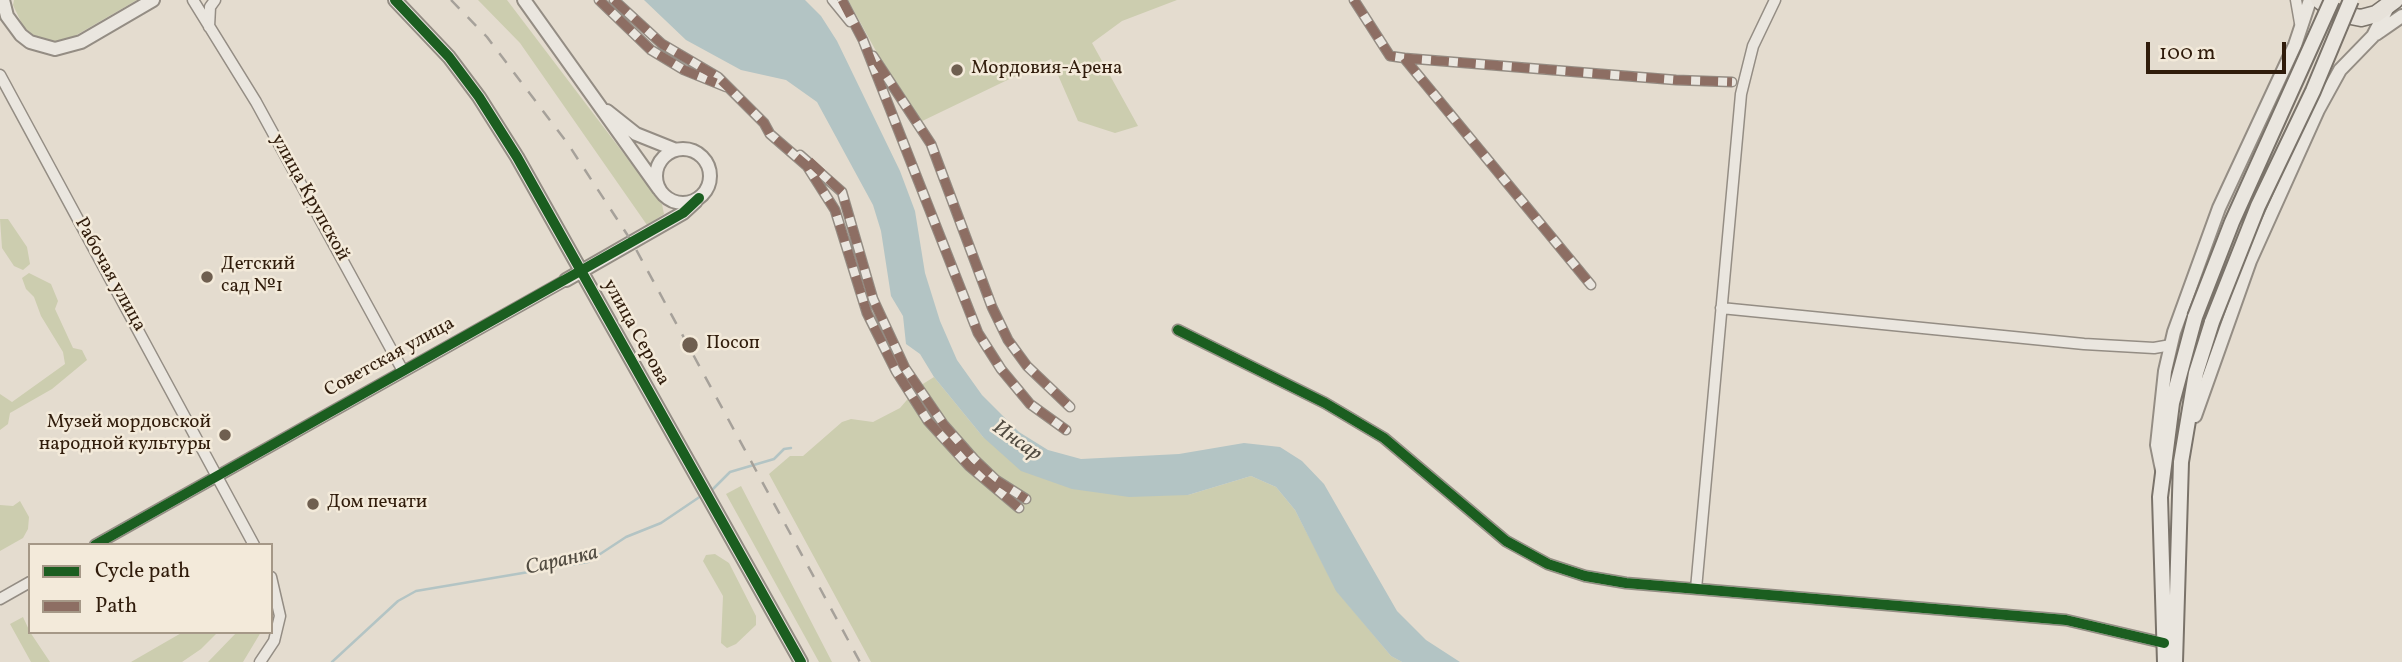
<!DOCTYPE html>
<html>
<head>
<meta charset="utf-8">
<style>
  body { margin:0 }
  #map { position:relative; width:2402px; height:662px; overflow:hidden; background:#e4dccf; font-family:Vollkorn,serif }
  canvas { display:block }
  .legend { position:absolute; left:28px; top:543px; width:245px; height:91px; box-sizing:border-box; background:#f3eada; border:2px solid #a59887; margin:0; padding:9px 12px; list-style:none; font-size:21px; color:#301c0b }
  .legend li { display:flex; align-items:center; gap:14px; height:35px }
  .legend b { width:35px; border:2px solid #a59887 }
  .scale { position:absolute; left:2146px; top:42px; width:140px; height:32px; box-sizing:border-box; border:4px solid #301c0b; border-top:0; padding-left:9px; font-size:21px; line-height:24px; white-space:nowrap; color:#301c0b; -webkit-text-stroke:5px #f3eada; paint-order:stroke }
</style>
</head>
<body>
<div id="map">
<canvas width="2402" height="662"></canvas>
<ul class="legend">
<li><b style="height:9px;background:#1b5e20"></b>Cycle path</li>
<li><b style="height:9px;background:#8d6e63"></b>Path</li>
</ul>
<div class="scale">100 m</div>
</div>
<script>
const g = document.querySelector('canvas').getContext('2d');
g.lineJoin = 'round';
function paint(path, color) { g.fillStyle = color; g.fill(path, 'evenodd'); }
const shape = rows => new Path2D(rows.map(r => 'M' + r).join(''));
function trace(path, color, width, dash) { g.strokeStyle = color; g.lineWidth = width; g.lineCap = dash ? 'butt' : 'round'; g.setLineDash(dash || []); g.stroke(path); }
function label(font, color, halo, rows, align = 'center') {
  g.font = font + ' Vollkorn,serif'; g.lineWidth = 5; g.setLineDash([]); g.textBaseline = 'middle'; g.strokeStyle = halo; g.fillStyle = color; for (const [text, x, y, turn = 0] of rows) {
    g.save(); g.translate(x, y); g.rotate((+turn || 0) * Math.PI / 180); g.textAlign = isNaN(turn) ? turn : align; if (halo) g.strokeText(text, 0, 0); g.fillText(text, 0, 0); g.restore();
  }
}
paint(shape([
  [14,0,137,0,73,37,54,42,34,36,23,26,13,5],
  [478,0,507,0,662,204,664,214,647,225,520,43],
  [848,0,1177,0,1122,21,1092,43,1138,126,1115,133,1078,121,1051,59,916,124],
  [0,219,8,219,27,247,30,264,23,270,14,266,2,248],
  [29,273,51,284,58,301,55,309,73,348,82,350,87,360,52,389,10,413,8,424,0,430,0,394,12,402,65,364,63,352,41,316,34,297,26,289,22,278],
  [934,377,983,437,1188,495,1251,476,1276,487,1295,510,1337,591,1391,656,1402,662,871,662,769,474,790,456,803,456,842,422,851,419,873,422,900,408,918,387],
  [741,486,832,662,819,662,726,494],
  [20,501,29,517,28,529,23,538,0,551,0,505,13,506],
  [715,554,729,563,756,616,756,625,736,644,727,648,721,643,723,596,703,561,706,555],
  [23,617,30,632,50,662,31,662,10,624],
  [183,632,218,632,201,649,182,662,131,662],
  [237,632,261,632,243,662,208,662]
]), '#cccdaf');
paint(shape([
  [644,0,805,0,821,16,837,41,900,171,915,211,925,273,940,321,957,360,982,395,1019,432,1048,450,1081,459,1179,454,1244,443,1280,447,1302,461,1324,484,1397,611,1426,640,1460,662,1402,662,1391,656,1336,591,1295,510,1276,487,1251,476,1188,495,1129,497,1072,489,1021,471,983,437,934,377,920,354,906,344,903,316,891,296,881,231,873,205,817,102,786,80,741,70,686,40]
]), '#b3c4c4');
trace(shape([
  [710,492,730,472,774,459,784,449,791,448],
  [332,662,398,601,416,591,588,562,626,537,661,523,701,496]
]), '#b3c4c4', 2.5);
const pedestrian = shape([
  [599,0,651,50,684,70,726,87],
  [614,0,662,44,718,77,764,123,770,134,807,166,835,210,867,313,896,371,928,421,969,466,1019,508],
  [832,0,850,22],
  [842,0,863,40,978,333,1001,369,1030,404,1066,430],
  [1354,0,1390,56,1404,58,1591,285],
  [873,56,931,144,992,307,1008,340,1027,366,1070,407],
  [1404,58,1676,80,1732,82],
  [800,155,842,192,873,299,905,368,944,425,974,459,996,480,1026,499]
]);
const minor = shape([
  [193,0,256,102,403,371],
  [2296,0,2300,23],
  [209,27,210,7,215,0],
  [0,75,254,545],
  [1721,308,2084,344,2154,348,2171,345],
  [1178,330,1325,403,1384,438,1506,541,1548,564,1585,576,1626,583,2066,620,2164,643],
  [95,545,566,280],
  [1696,589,1741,94,1753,46,1775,0],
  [0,599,30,582],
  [260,662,274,641,280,616,271,577]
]);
const tertiary = shape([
  [3,0,7,16,21,35,30,42,55,49,81,42,153,0],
  [395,0,449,57,479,97,517,157,801,662],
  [524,0,659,189],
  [2376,34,2402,16],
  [607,111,636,134,676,150],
  '656 176a27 27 0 1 1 54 0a27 27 0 1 1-54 0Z',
  [566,280,683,213,696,201],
  [2195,416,2250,261,2318,110,2340,70,2373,36,2388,7],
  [2162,470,2157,445,2165,371,2174,332,2219,208,2295,45,2310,0]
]);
const secondary = shape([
  [2165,662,2160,497,2172,403,2195,317],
  [2175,662,2181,462,2196,373,2212,322]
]);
const primary = shape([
  [2319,0,2336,13,2361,18,2376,14,2395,0]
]);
trace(pedestrian, '#948d84', 11);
trace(minor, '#948d84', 13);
trace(tertiary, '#948d84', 16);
trace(secondary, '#7a736a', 18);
trace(primary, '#7a736a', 19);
trace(pedestrian, '#eae6df', 8);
trace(minor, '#eae6df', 10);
trace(tertiary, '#eae6df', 12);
trace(secondary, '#eae6df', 14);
trace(primary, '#e7e2da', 16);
trace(shape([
  [451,0,487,37,568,144,632,242,860,662]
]), '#a6a19a', 2.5, [12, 12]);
const secondaryBridge = shape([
  [2195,317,2232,222,2332,0],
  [2212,322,2258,206,2313,91,2351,0]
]);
trace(secondaryBridge, '#7a736a', 18, []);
trace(secondaryBridge, '#eae6df', 14);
trace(shape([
  [599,0,651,50,684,70,716,83],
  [614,0,662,44,718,77,764,123,770,134,807,166,835,210,867,313,896,371,928,421,969,466,1019,508],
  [842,0,863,40,978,333,1001,369,1030,404,1066,430],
  [1354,0,1390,56,1404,58,1591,285],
  [1404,58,1676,80,1732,82],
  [877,62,931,144,992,307,1008,340,1027,366,1070,407],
  [809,161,842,192,873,299,905,368,944,425,974,459,996,480,1026,499]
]), '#8d6e63', 9, [18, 9]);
trace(shape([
  [395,0,449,57,479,97,517,157,801,662],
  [1178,330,1325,403,1384,438,1506,541,1548,564,1585,576,1626,583,2066,620,2164,643],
  [95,545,683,213,699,198]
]), '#1b5e20', 10);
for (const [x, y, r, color] of [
  [957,70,7,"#6f5f50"],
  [207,277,7,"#6f5f50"],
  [690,345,9,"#6f5f50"],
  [225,435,7,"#6f5f50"],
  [313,504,7,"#6f5f50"]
]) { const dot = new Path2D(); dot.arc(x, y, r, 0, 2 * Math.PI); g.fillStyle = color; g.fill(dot); trace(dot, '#f3eada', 2.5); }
label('19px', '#301c0b', '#f3eada', [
  ["Мордовия-Арена",971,70],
  ["Детский",221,266],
  ["сад №1",221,288],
  ["Посоп",706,345],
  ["Музей мордовской",211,424,"right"],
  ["народной культуры",211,446,"right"],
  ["Дом печати",327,504]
], 'left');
label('19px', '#301c0b', '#f3eada', [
  ["улица Крупской",309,198,61],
  ["Рабочая улица",109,275,61],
  ["улица Серова",635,333,61],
  ["Советская улица",390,358,-29]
]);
label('italic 21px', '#514b41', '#f3eada', [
  ["Инсар",1016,442,35],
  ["Саранка",562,562,-13]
]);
</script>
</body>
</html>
